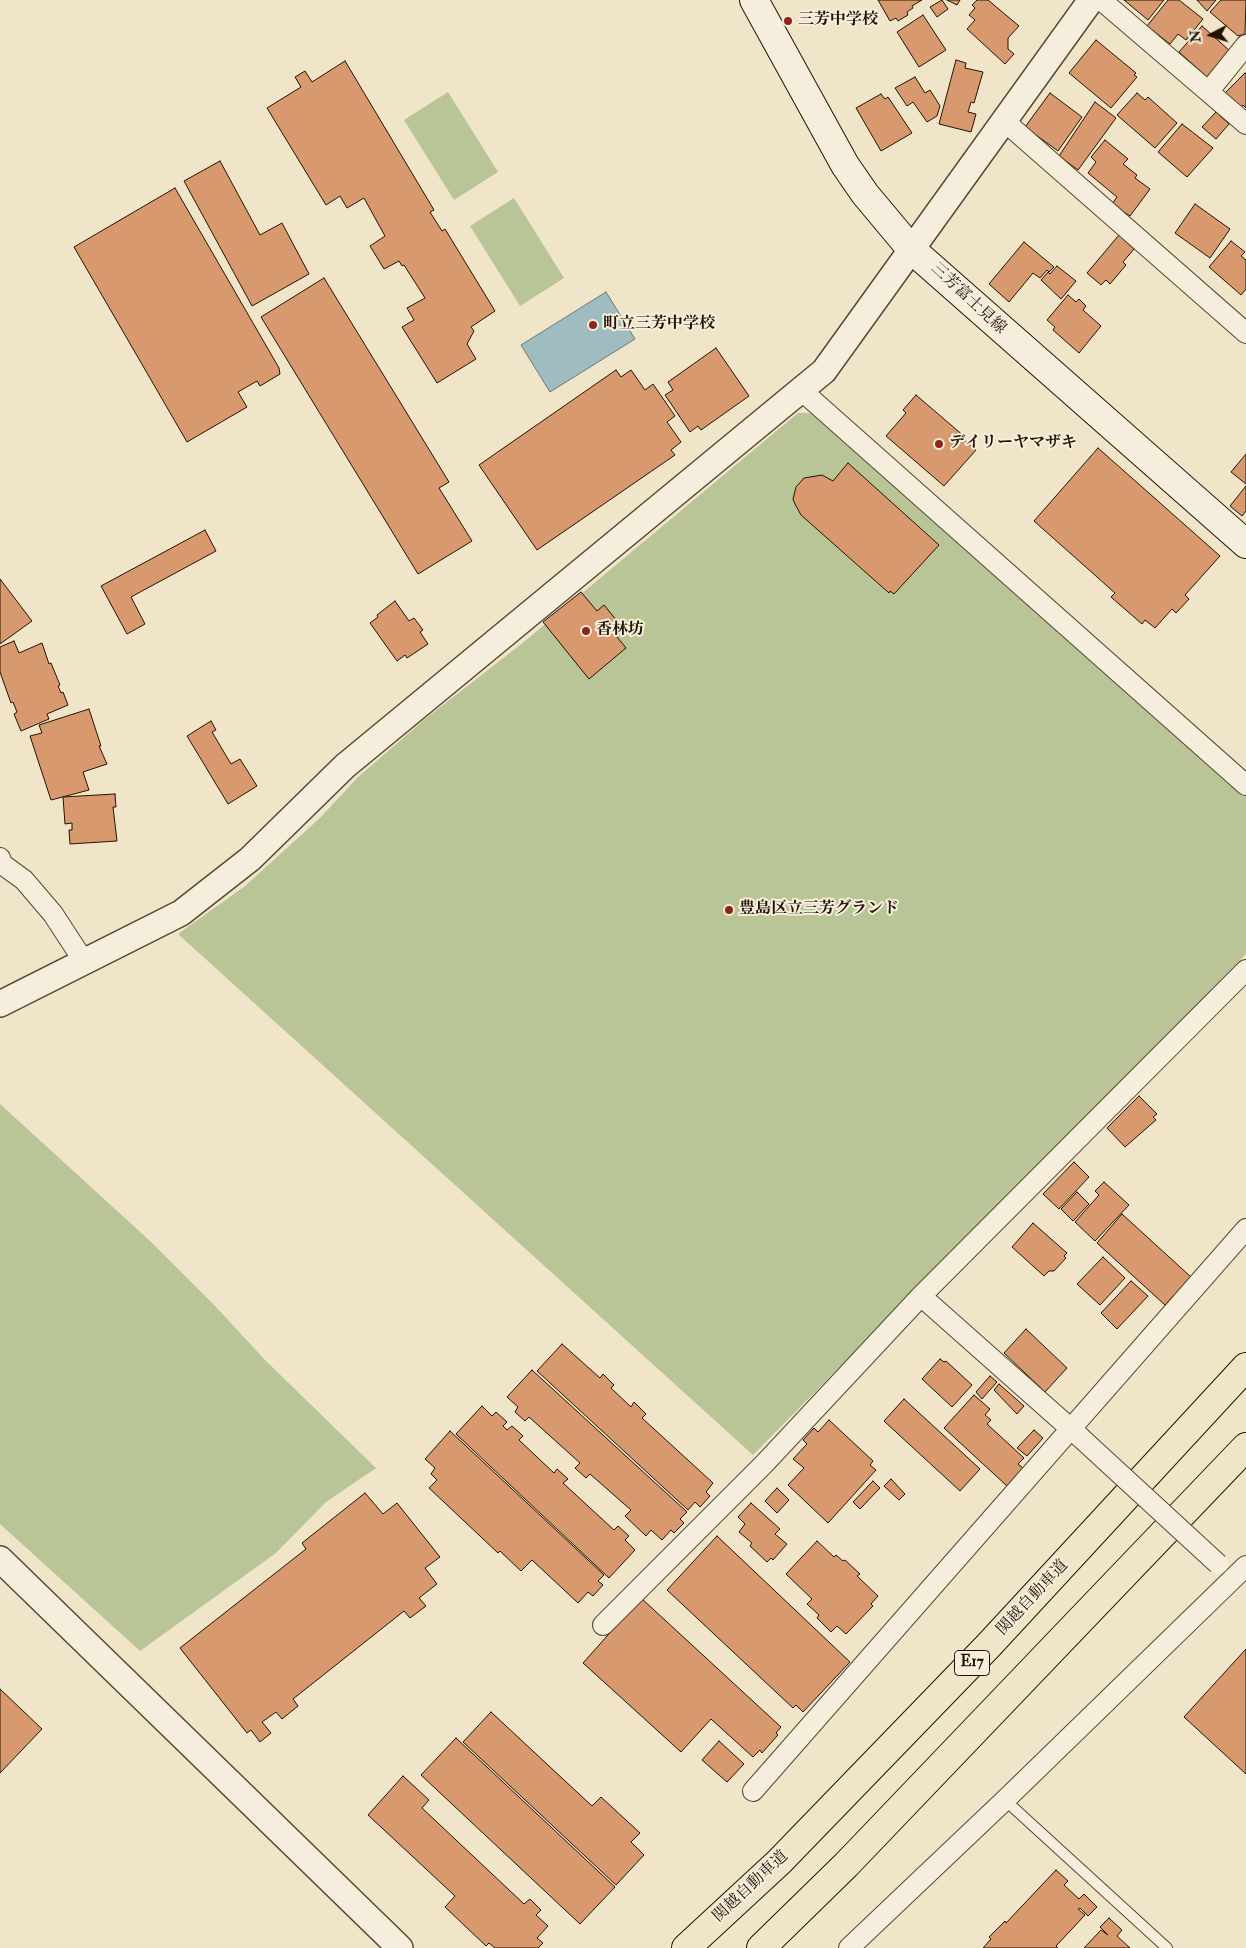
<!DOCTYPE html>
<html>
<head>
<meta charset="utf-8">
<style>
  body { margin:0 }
  #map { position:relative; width:1246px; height:1948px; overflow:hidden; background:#f1e5c9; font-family:"IM FELL Double Pica",serif }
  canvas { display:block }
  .north { position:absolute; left:1186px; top:10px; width:50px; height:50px; -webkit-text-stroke:4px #f6eedc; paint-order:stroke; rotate:265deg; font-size:14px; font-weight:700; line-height:20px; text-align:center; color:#221301 }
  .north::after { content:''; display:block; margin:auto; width:18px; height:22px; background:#221301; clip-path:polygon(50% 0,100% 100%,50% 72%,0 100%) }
</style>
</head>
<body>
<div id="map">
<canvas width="1246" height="1948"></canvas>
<div class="north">N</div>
</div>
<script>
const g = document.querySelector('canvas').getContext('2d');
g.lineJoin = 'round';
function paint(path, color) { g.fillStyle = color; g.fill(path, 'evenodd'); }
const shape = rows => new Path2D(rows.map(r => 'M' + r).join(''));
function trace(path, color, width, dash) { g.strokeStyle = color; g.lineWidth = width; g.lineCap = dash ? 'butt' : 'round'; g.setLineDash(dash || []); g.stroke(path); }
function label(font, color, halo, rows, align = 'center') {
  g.font = font + ' "IM FELL Double Pica","Noto Serif JP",serif'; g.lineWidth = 4; g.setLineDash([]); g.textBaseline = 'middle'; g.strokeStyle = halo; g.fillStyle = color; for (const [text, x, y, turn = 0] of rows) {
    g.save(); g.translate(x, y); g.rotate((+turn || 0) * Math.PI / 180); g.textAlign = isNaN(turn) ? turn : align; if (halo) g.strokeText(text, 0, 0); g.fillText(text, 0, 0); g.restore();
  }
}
paint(shape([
  [448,92,498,172,454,200,404,120],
  [514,198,564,278,520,306,470,226],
  [798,413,814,413,1246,796,1246,954,753,1455,178,934,245,886,320,818,357,778,425,719,520,645],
  [0,1104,149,1240,217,1308,265,1360,376,1468,326,1502,276,1553,140,1651,0,1524]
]), '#b9c597');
const water = shape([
  [606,292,635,339,550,392,521,345,606,292]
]);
paint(water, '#9fbcc1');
trace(water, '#6d7874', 1);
const building = shape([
  [878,0,922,0,912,6,913,8,907,12,908,15,898,21,896,18,890,21,878,0],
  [942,0,948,9,937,17,930,7,942,0],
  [947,0,960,0,957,5,947,0],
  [977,0,988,0,1019,26,1008,38,1008,49,1014,54,1005,64,967,29,975,20,969,15,975,8,972,5,977,0],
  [1124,0,1164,0,1148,20,1124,0],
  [1168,0,1179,0,1203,19,1186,40,1178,34,1170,44,1147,26,1168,0],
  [1197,0,1216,0,1207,11,1197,0],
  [1221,0,1246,0,1245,34,1238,36,1210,12,1221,0],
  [923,15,946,50,919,67,897,32,923,15],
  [1202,26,1230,51,1207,77,1179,52,1202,26],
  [1096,40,1136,73,1134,75,1137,77,1111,108,1069,73,1096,40],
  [956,60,966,63,965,68,983,72,974,103,971,102,968,112,976,114,971,132,939,124,956,60],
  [345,61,434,210,430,212,442,231,445,229,495,311,471,327,474,331,467,344,476,359,437,383,402,327,414,320,407,308,425,298,404,265,402,266,399,261,384,269,370,246,385,236,364,198,347,208,340,196,326,205,267,108,301,87,295,77,305,71,312,82,345,61],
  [1245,73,1246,74,1246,108,1243,105,1241,107,1225,93,1245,73],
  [915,77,925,93,930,90,940,106,937,116,927,122,913,102,907,106,895,88,915,77],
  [1050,93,1082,117,1058,151,1025,127,1050,93],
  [1137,93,1145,100,1148,97,1177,123,1155,148,1117,115,1137,93],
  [881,94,885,99,888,97,912,133,881,151,856,108,881,94],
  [1095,102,1116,118,1078,170,1059,156,1095,102],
  [1216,112,1229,124,1216,139,1202,127,1216,112],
  [1182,124,1213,148,1187,177,1158,152,1182,124],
  [1105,140,1128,159,1123,164,1137,175,1135,178,1150,189,1130,216,1112,204,1117,197,1088,173,1096,162,1091,157,1105,140],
  [220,161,260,235,282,223,309,274,252,306,184,181,220,161],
  [175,188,279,368,280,374,260,386,257,381,238,392,247,407,187,442,74,247,175,188],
  [1195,204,1230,229,1210,258,1175,233,1195,204],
  [1119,235,1134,249,1123,262,1126,265,1110,284,1106,280,1101,285,1087,273,1119,235],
  [1231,241,1245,252,1241,256,1246,260,1246,289,1241,295,1209,267,1231,241],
  [1024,242,1054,267,1049,272,1047,270,1040,278,1033,273,1009,302,989,284,1024,242],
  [1057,266,1076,281,1061,299,1041,280,1048,272,1050,274,1057,266],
  [324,278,449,482,439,488,472,541,418,574,261,317,324,278],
  [1068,295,1076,302,1079,299,1086,306,1083,310,1101,326,1079,353,1053,330,1055,327,1047,320,1068,295],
  [716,348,749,396,701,430,698,426,690,432,665,395,673,390,668,382,716,348],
  [616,370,621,377,631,370,645,390,653,384,675,416,667,422,681,442,671,450,675,455,537,550,479,465,616,370],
  [916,395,965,437,963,439,976,450,944,486,886,436,906,413,903,410,916,395],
  [1098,448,1220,556,1185,595,1189,599,1176,613,1172,609,1155,628,1145,620,1142,624,1111,597,1115,593,1034,521,1098,448],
  [1246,454,1246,484,1231,472,1246,454],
  [848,463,939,545,894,594,890,591,889,593,801,515,795,504,793,499,796,487,804,478,822,475,833,481,848,463],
  [1246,486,1246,511,1242,516,1230,506,1246,486],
  [205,530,216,551,131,597,145,624,127,634,101,586,205,530],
  [0,579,32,621,0,644,0,579],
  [581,592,597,611,604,605,617,621,609,627,626,648,589,679,543,622,581,592],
  [395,601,409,621,414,618,423,630,420,632,428,644,407,658,405,655,397,661,370,623,378,617,377,615,395,601],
  [14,641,19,653,42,643,49,664,51,663,60,685,58,686,61,693,63,692,68,705,47,714,49,719,21,731,14,714,17,712,13,702,11,703,0,672,0,647,14,641],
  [89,709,101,746,99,746,107,764,83,772,89,790,51,800,30,736,42,733,39,725,89,709],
  [211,721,216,730,212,732,231,764,240,759,257,786,228,804,187,736,211,721],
  [115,794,116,807,113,807,117,841,70,844,69,830,72,830,72,823,65,824,63,797,115,794],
  [1139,1096,1157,1114,1153,1117,1156,1120,1125,1147,1107,1128,1139,1096],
  [1074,1162,1089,1177,1059,1209,1043,1194,1074,1162],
  [1104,1182,1129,1205,1095,1241,1075,1222,1099,1195,1095,1191,1104,1182],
  [1077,1192,1089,1204,1073,1221,1061,1209,1077,1192],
  [1122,1214,1191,1277,1165,1305,1097,1243,1122,1214],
  [1033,1223,1067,1253,1064,1256,1066,1258,1054,1271,1049,1271,1044,1276,1012,1247,1033,1223],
  [1103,1257,1125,1278,1100,1305,1077,1284,1103,1257],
  [1131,1281,1148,1296,1117,1329,1101,1313,1131,1281],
  [1026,1329,1067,1368,1045,1392,1004,1353,1026,1329],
  [562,1344,600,1378,603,1374,614,1385,611,1388,631,1407,634,1402,646,1414,642,1418,713,1483,706,1492,710,1496,700,1507,695,1502,688,1510,537,1371,562,1344],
  [940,1359,944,1362,946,1361,972,1385,952,1407,922,1379,940,1359],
  [532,1370,687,1512,680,1519,684,1523,674,1533,671,1530,662,1540,651,1530,646,1536,625,1516,631,1510,590,1474,586,1478,575,1468,580,1463,529,1417,525,1421,515,1412,518,1407,507,1397,532,1370],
  [990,1376,997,1382,982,1399,976,1392,990,1376],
  [999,1384,1024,1406,1017,1414,994,1390,999,1384],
  [974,1395,990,1409,985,1415,991,1420,987,1424,1024,1458,1018,1464,1023,1468,1007,1486,944,1428,974,1395],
  [904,1399,980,1469,960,1491,884,1421,904,1399],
  [482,1406,492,1416,496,1412,507,1422,503,1426,507,1430,512,1426,523,1436,519,1440,554,1473,557,1469,568,1479,563,1483,614,1530,618,1526,629,1536,625,1540,635,1550,609,1578,456,1434,482,1406],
  [829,1420,873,1461,870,1465,876,1470,828,1523,788,1485,804,1468,793,1459,807,1444,803,1440,814,1428,818,1432,829,1420],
  [1034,1430,1043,1438,1027,1456,1017,1448,1034,1430],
  [450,1431,604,1575,598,1581,603,1585,593,1596,588,1592,578,1603,532,1560,521,1571,500,1551,498,1553,429,1488,437,1480,431,1474,435,1468,425,1459,450,1431],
  [891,1479,905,1494,899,1500,884,1486,891,1479],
  [873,1481,880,1488,860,1509,853,1502,873,1481],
  [777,1488,789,1500,777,1513,765,1501,777,1488],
  [365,1493,383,1514,397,1503,440,1557,425,1568,437,1584,419,1598,426,1606,410,1618,404,1611,293,1699,298,1706,282,1719,276,1712,262,1722,271,1733,260,1742,251,1730,247,1733,180,1648,306,1549,302,1543,365,1493],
  [751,1503,780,1529,775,1534,787,1544,773,1560,771,1558,767,1562,750,1546,752,1543,739,1532,745,1524,738,1517,751,1503],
  [717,1536,850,1662,803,1712,796,1705,793,1708,667,1590,717,1536],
  [817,1541,834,1557,836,1555,843,1561,845,1560,860,1574,857,1576,878,1596,871,1604,873,1606,846,1634,837,1626,831,1632,817,1618,819,1615,807,1604,812,1599,786,1574,817,1541],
  [641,1598,781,1727,776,1733,778,1735,762,1753,760,1750,753,1757,711,1719,681,1752,583,1663,641,1598],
  [1246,1649,1246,1774,1184,1717,1246,1649],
  [0,1689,42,1729,0,1773,0,1689],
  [491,1712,592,1806,601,1797,640,1833,631,1842,644,1855,616,1885,463,1742,491,1712],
  [456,1738,615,1887,580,1924,421,1775,456,1738],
  [719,1741,744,1764,727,1782,702,1760,719,1741],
  [403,1776,429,1800,422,1808,524,1904,530,1899,541,1910,536,1915,548,1926,537,1938,543,1943,538,1948,495,1948,489,1943,486,1946,445,1907,455,1896,368,1815,403,1776],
  [1056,1870,1068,1881,1064,1885,1079,1899,1084,1894,1097,1907,1088,1916,1080,1908,1078,1909,1085,1915,1056,1946,1058,1948,983,1948,991,1939,989,1937,1005,1921,1006,1923,1056,1870],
  [1109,1918,1122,1930,1117,1936,1130,1948,1084,1948,1101,1930,1108,1935,1100,1927,1109,1918]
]);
paint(building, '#d8996f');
trace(building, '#221301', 1);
const service = shape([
  [1005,1800,1167,1948]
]);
const minor = shape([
  [1101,0,1246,124],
  [1209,91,1246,45],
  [1003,120,1246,333],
  [801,390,1246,785],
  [0,858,2,864,24,880,53,914,85,963],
  [921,1296,1080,1437],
  [603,1625,764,1464,921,1296,1246,970],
  [753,1791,1246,1229],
  [849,1948,1005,1800,1246,1566]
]);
const tertiary = shape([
  [0,1004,181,913,250,859,345,766,824,371,1091,0],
  [0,1559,400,1948]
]);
const secondary = shape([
  [754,0,845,165,865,194,911,249,1246,544]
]);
const motorway = shape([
  [686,1948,779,1862,989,1645,1246,1367],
  [761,1948,846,1865,1246,1447]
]);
trace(service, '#564833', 12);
trace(minor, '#564833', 22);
trace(tertiary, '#564833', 28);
trace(secondary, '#221301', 30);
trace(motorway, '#221301', 30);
trace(service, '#f6eedc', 10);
trace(minor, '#f6eedc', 20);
trace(tertiary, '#f6eedc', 25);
trace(secondary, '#f6eedc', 28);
trace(motorway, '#f1e5c9', 28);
const minorBridge = shape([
  [1081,1438,1218,1564]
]);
trace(minorBridge, '#564833', 22, []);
trace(minorBridge, '#f6eedc', 20);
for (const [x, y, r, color] of [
  [788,21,5,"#8f2418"],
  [593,325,5,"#8f2418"],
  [939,444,5,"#8f2418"],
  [586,631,5,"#8f2418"],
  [729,910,5,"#8f2418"]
]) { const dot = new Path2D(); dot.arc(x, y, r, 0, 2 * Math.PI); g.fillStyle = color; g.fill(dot); trace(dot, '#f6eedc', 2); }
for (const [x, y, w] of [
  [972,1663,35]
]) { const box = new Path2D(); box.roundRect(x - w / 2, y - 12.5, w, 25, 4); g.fillStyle = '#f6eedc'; g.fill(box); trace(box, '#221301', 1); }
label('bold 15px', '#221301', null, [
  ["E17",972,1663]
]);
label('bold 16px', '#221301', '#f6eedc', [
  ["三芳中学校",798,21],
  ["町立三芳中学校",603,325],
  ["デイリーヤマザキ",949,444],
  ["香林坊",596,631],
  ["豊島区立三芳グランド",739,910]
], 'left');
label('16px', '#221301', '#f6eedc', [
  ["三芳富士見線",968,299,43],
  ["関越自動車道",1033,1598,-47],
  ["関越自動車道",751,1887,-43]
]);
</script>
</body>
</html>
